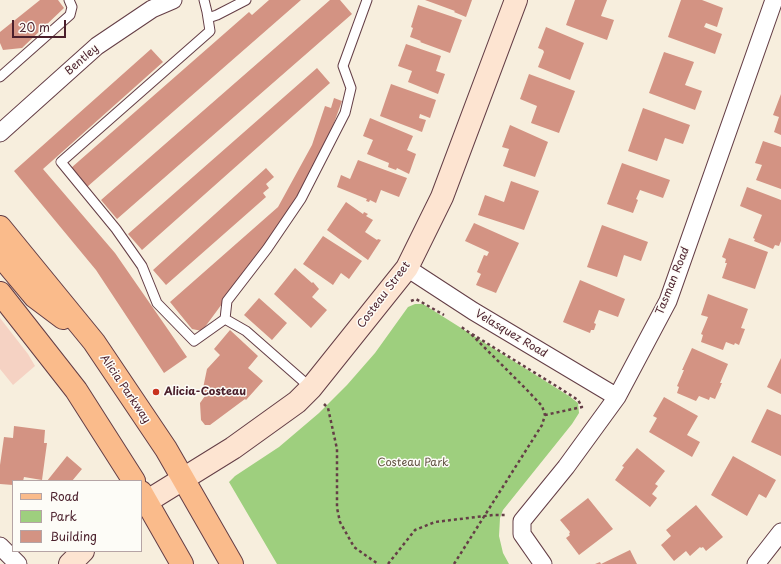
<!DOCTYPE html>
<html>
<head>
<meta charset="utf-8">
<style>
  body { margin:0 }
  #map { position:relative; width:781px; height:564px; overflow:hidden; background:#f7eedd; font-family:"Playpen Sans",sans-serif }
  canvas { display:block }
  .legend { position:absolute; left:12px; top:480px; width:130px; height:72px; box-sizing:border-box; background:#fdfcf7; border:1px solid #b5a4a5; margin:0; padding:5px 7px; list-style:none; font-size:12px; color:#4a1f2b }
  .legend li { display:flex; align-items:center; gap:8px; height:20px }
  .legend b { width:20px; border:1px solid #b5a4a5 }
  .scale { position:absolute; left:12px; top:20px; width:54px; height:18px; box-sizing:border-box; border:2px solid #4a1f2b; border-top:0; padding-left:5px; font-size:12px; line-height:14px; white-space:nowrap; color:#4a1f2b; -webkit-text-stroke:3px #fdfcf7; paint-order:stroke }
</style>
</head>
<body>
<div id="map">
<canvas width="781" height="564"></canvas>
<ul class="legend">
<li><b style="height:5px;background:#fabb8b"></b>Road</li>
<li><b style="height:11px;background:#9ecf7e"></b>Park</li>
<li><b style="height:11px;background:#d39383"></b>Building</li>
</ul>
<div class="scale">20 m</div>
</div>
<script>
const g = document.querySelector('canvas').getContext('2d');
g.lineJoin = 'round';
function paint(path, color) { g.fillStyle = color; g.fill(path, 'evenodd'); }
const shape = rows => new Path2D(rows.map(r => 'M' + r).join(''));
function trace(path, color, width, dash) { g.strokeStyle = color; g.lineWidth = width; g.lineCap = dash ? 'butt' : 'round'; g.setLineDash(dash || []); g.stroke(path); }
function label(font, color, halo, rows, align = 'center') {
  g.font = font + ' "Playpen Sans",sans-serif'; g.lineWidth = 3; g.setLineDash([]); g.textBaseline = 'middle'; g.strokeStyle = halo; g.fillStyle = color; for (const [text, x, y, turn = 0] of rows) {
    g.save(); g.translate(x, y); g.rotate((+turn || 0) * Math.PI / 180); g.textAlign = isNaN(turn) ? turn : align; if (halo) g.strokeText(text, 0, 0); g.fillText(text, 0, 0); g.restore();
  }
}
paint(shape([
  [0,318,28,354,35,366,13,385,0,369]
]), '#f5d2c3');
paint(shape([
  [415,304,423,304,569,396,578,403,579,413,572,424,503,510,500,518,499,536,503,553,509,564,277,564,229,482,235,476,279,447,319,413,347,385,375,353,408,307]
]), '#9ecf7e');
paint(shape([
  [40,0,58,0,64,8,22,48,3,50,0,43,0,32],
  [269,0,301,0,87,187,71,168,249,12,252,15],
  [330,0,340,0,352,14,117,219,101,200],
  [425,0,472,0,466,17,454,12,455,11],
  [575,0,607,0,601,16,614,20,607,40,566,25],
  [681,0,702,0,723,8,717,27,706,23,704,27,722,34,715,54,668,37],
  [418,5,462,20,450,53,420,42,421,41,410,37,413,28,411,27],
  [546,27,584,43,570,80,538,67,544,52,543,50,538,48],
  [406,44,441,56,436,71,445,74,438,94,408,82,412,71,398,66],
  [151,49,163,62,43,169,115,253,187,357,164,373,96,270,14,171],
  [664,52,694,62,685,85,702,91,695,110,649,93],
  [317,68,330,83,142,250,128,234],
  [529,74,575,91,559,133,531,123,537,106,520,99],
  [391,84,436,100,430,118,420,114,419,118,426,120,422,132,380,116],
  [781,94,781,135,774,132,779,117,773,115],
  [334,98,342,101,326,145,286,217,202,331,192,329,170,302,278,207,312,145,325,106,331,108],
  [643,108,690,125,683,144,665,138,657,161,628,151],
  [370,118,413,136,407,150,416,154,409,174,397,168,396,170,388,167,389,163,367,154,373,140,363,136],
  [510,125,548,142,535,177,503,166,509,149,502,147],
  [763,141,781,147,781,189,756,180,762,165,755,163],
  [358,160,407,178,399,197,381,190,376,203,370,200,369,202,366,201,367,199,337,187,341,175,350,179],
  [622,163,670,180,663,198,640,190,636,199,638,200,633,213,607,204],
  [266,168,274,177,266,184,269,188,263,193,266,197,166,285,153,270],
  [511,181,539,191,524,230,478,215,485,195,504,202],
  [747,187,781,200,781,241,779,246,775,245,773,249,754,241,755,239,753,238,762,215,740,206],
  [346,202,363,214,364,212,368,214,366,216,373,220,365,232,377,240,378,239,381,240,368,260,327,230],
  [474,223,519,243,496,293,476,285,481,274,477,272,484,255,487,256,489,252,465,241],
  [602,225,648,242,641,261,624,255,617,277,587,267],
  [323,236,362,261,349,279,341,273,333,285,303,264],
  [729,238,768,252,755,289,722,278,727,263,725,263,726,259,722,257],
  [295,268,312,283,313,282,319,289,312,297,327,310,311,328,274,294],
  [580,280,625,299,618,317,599,310,594,323,596,324,594,330,591,330,590,333,563,322],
  [708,294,748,309,741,328,745,329,739,345,735,343,734,345,726,342,723,350,701,342,703,335,701,334,708,317,701,315],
  [259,298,287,323,272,340,244,315],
  [230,330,258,356,248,368,263,381,246,400,245,399,210,425,205,425,201,420,200,403,205,396,202,393,207,369,220,355,214,349],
  [692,348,728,364,720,383,722,383,715,399,710,397,709,400,699,396,696,401,677,393,679,387,677,386,684,370,682,370],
  [781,358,781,394,767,387],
  [664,397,698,416,687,435,700,442,692,457,649,432,657,418,653,416],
  [767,409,781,415,781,456,751,442],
  [14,426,45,430,44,443,47,443,42,480,24,477,23,481,13,481,13,485,0,484,0,465,4,437,13,438],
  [637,448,665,471,655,484,658,486,652,494,657,498,650,507,615,480,624,467,622,466],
  [67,456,82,469,72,481,47,481],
  [733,456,776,480,766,498,759,494,747,516,711,495],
  [588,498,613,529,579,555,566,538,570,535,569,534,570,532,560,520],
  [696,505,723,537,706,551,703,547,701,548,700,547,690,556,686,551,674,561,661,545,671,536,666,530],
  [630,550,637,564,595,564,600,562,601,564]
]), '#d39383');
const lane = shape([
  [204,0,207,12,210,31,61,162,116,229,142,266,157,303,194,341,225,319,227,301,267,249,301,199,345,113,351,88,343,66,367,0],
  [208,18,217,15,246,0],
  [0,77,70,15,72,7,69,0],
  [225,319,246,331,311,388]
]);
const street = shape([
  [0,133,97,46,152,9,173,0],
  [407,268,473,311,617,397],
  [0,546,18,564],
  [543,564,522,534,522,521,566,467,617,397,668,301,774,0],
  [756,564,781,532]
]);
const secondary = shape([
  [141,505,233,448,297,402,311,388,407,268,442,197,516,0],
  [70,564,83,551]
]);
const primary = shape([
  [0,227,94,342,166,449,232,564],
  [0,255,35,297,63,318],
  [0,293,76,390,134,481],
  [141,492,182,564]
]);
trace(lane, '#643e46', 11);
trace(street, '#643e46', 19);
trace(secondary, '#643e46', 24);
trace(primary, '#643e46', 24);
trace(shape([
  [411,301,416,299,444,315],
  [472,334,561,389,578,400,582,407,545,415],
  [324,404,328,408,337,449,337,508,340,522,354,547,378,564],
  [388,564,415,530,435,522,493,515,507,515],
  [454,564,542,425,545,415,542,406,527,390,470,333,460,326]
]), '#643e46', 2.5, [3, 3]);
trace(lane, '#fff', 9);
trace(street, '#fff', 17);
trace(secondary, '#fde4d1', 22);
trace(primary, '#fabb8b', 22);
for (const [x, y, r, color] of [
  [156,392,4,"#c8321e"]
]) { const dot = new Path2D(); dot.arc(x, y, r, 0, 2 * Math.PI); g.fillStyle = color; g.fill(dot); trace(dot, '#fdfcf7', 1.5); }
label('11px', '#4a1f2b', '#fdfcf7', [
  ["Bentley",82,60,-41],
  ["Tasman Road",673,281,-68],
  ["Costeau Street",384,295,-53],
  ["Velasquez Road",511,334,31],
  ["Alicia Parkway",125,389,56]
]);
label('bold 11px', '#4a1f2b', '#fdfcf7', [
  ["Alicia-Costeau",164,392]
], 'left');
label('11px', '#635444', '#fdfcf7', [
  ["Costeau Park",413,463]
]);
</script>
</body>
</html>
